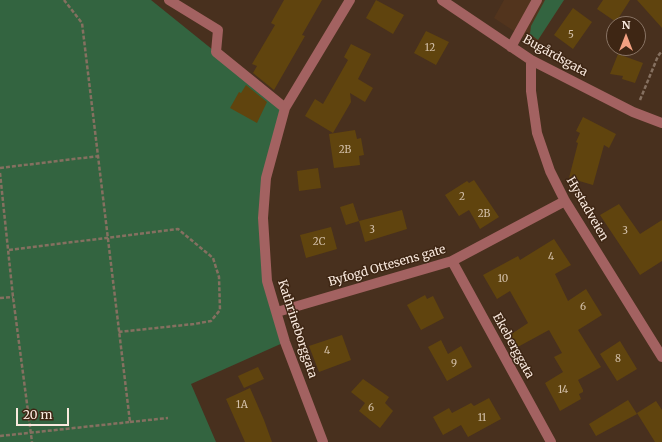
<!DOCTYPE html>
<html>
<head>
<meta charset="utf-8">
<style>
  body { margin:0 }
  #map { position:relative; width:662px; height:442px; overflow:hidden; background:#48301e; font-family:Merriweather,serif }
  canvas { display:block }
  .north { position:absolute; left:606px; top:16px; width:40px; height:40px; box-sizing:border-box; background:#3e2614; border:1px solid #897465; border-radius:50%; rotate:0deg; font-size:11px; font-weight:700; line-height:16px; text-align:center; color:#f9e9de }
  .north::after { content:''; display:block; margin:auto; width:14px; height:18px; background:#f3a081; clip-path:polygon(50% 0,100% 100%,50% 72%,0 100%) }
  .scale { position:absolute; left:16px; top:408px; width:53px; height:18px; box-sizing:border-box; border:2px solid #f9e9de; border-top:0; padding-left:5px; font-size:12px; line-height:14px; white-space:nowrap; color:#f9e9de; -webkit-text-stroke:3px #3e2614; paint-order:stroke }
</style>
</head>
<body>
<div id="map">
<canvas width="662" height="442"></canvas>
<div class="north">N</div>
<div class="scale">20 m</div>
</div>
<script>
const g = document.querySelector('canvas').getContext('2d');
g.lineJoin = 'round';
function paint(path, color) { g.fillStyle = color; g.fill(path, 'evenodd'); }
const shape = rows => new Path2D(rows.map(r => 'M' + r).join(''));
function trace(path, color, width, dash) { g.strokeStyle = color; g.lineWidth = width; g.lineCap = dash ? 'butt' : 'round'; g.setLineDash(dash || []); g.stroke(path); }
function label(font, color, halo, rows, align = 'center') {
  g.font = font + ' Merriweather,serif'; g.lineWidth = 3; g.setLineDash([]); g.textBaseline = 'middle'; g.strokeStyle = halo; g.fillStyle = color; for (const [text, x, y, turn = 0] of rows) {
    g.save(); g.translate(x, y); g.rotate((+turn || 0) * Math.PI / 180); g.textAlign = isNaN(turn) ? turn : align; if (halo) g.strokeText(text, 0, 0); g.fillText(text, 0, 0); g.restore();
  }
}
paint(shape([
  [504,0,564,0,535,45,494,18]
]), '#52341d');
paint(shape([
  [0,0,151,0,285,108,266,178,265,252,285,342,191,384,216,442,0,442],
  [545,0,564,0,538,40,530,34,531,26]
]), '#336440');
paint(shape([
  [284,0,322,0,302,35,305,36,274,90,253,73,257,66,252,64,275,25,271,23],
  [376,0,404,15,393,34,366,18],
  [603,0,630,0,616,22,597,9],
  [637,0,662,0,662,28],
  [573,8,592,22,573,49,554,35],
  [426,31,449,42,436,65,414,53],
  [351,44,371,54,358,79,373,88,365,102,350,93,351,102,333,133,305,116,315,99,323,104,348,60,344,57],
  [618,54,643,63,635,83,622,79,623,76,610,74],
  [246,85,267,102,257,123,230,108,239,92,241,93],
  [583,117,616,134,609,148,604,145,593,185,569,178,578,143,576,142,580,133,576,131],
  [355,130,357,139,361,138,364,155,359,156,360,165,334,168,329,134],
  [318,168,321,188,299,191,297,171],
  [474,180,499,217,480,229,469,210,459,216,445,195,467,181,469,183],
  [353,203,359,221,346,225,340,207],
  [619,204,640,234,662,220,662,261,640,275,600,215],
  [402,210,407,229,365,242,359,221],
  [331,227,337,249,306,258,300,235],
  [554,239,571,265,555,274,568,301,586,289,602,315,578,330,601,367,578,380,583,390,583,392,579,394,581,399,560,411,545,383,563,372,554,357,562,353,549,330,514,349,507,337,528,323,510,291,497,299,483,275,518,256,520,260],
  [425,295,427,299,433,296,444,318,421,330,407,305],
  [342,335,351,360,319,372,309,346],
  [441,340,448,354,461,346,472,367,447,381,428,347],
  [620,341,637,369,617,381,600,354],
  [258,367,264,379,244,388,238,376],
  [363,379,389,397,385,403,393,411,380,428,359,411,365,403,351,392],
  [250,388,264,420,272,442,245,442,226,399],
  [489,398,501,419,468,437,461,425,443,435,433,417,449,408,452,413,471,403,474,406],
  [628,400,637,414,596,436,589,424],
  [656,401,662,410,662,442,655,442,637,413]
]), '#60440e');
trace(shape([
  [640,100,658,56,662,51],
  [0,168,99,156],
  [0,173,13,297,32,442],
  [9,250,178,229,213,258,219,277,220,310,211,321,194,324,118,332],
  [0,298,13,297],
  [130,422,168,418],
  [0,436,130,422,82,23,64,0]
]), '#857060', 2.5, [4, 2]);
trace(shape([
  [169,0,218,30,216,52,285,108],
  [442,0,531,60,633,112,662,123],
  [511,47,537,0],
  [531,60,531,91,537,133,550,171,565,201,662,357],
  [452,261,551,442],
  [277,312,452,261,565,201],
  [323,442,285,342,267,281,263,218,266,178,285,108,350,0]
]), '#a36261', 10);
label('10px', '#d3c0aa', null, [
  ["5",571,35],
  ["12",430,48],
  ["2B",345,150],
  ["2",462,197],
  ["2B",484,214],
  ["3",372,230],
  ["3",625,231],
  ["2C",319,242],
  ["4",551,257],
  ["10",503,279],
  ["6",583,307],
  ["4",327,351],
  ["8",618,359],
  ["9",454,364],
  ["14",563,390],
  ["1A",242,405],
  ["6",371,408],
  ["11",482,418]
]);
label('12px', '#f9e9de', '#3e2614', [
  ["Bugårdsgata",555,56,29],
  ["Hystadveien",587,209,60],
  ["Byfogd Ottesens gate",387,266,-16],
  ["Kathrineborggata",297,329,72],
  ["Ekeberggata",513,346,61]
]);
</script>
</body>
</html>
